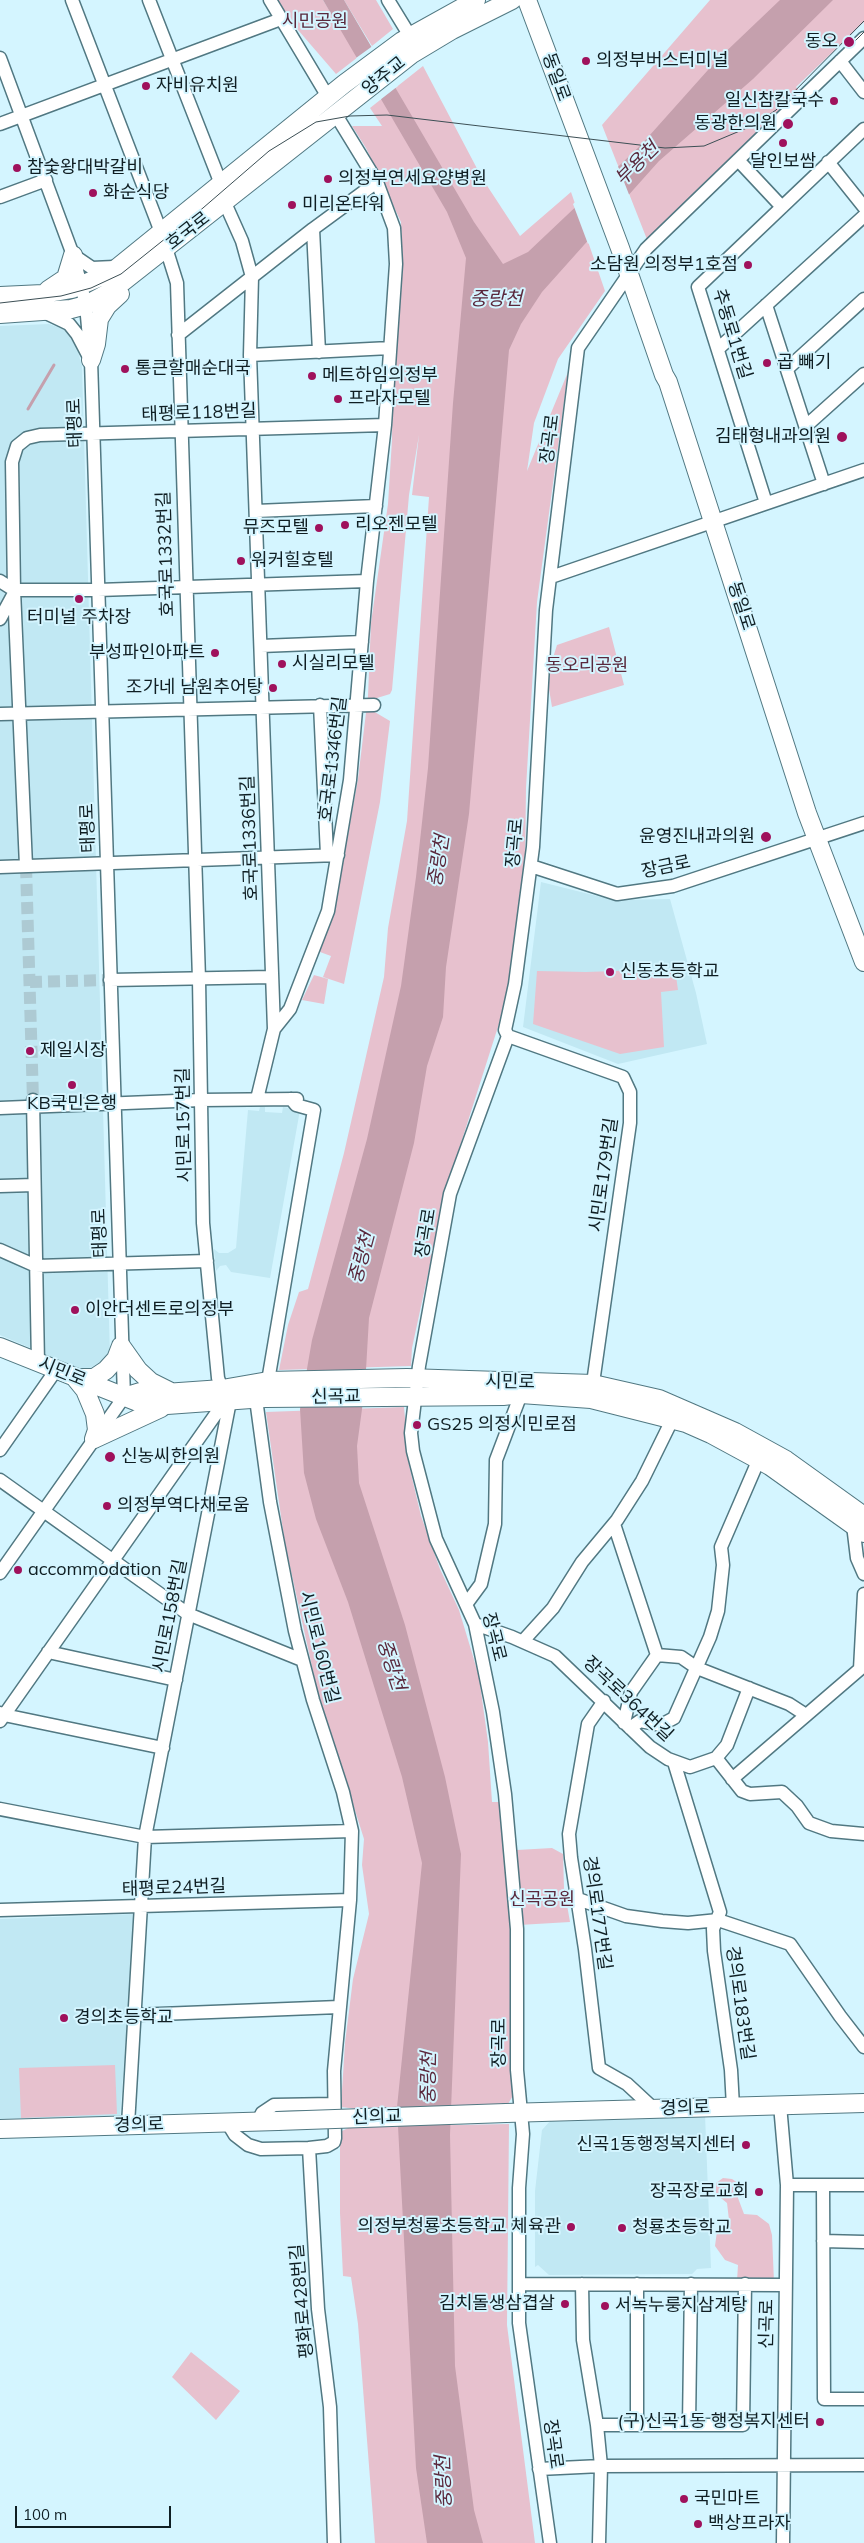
<!DOCTYPE html>
<html>
<head>
<meta charset="utf-8">
<style>
  body { margin:0 }
  #map { position:relative; width:864px; height:2543px; overflow:hidden; background:#d4f5ff; font-family:Mulish,sans-serif }
  canvas { display:block }
  .scale { position:absolute; left:15px; top:2506px; width:156px; height:22px; box-sizing:border-box; border:2px solid #0f1e23; border-top:0; padding-left:6px; font-size:15px; line-height:18px; white-space:nowrap; color:#0f1e23; -webkit-text-stroke:4px #d4f5ff; paint-order:stroke }
</style>
</head>
<body>
<div id="map">
<canvas width="864" height="2543"></canvas>
<div class="scale">100 m</div>
</div>
<script>
const g = document.querySelector('canvas').getContext('2d');
g.lineJoin = 'round';
function paint(path, color) { g.fillStyle = color; g.fill(path, 'evenodd'); }
const shape = rows => new Path2D(rows.map(r => 'M' + r).join(''));
function trace(path, color, width, dash) { g.strokeStyle = color; g.lineWidth = width; g.lineCap = dash ? 'butt' : 'round'; g.setLineDash(dash || []); g.stroke(path); }
function label(font, color, halo, rows, align = 'center') {
  g.font = font + ' Mulish,"Noto Sans KR",sans-serif'; g.lineWidth = 4; g.setLineDash([]); g.textBaseline = 'middle'; g.strokeStyle = halo; g.fillStyle = color; for (const [text, x, y, turn = 0] of rows) {
    g.save(); g.translate(x, y); g.rotate((+turn || 0) * Math.PI / 180); g.textAlign = isNaN(turn) ? turn : align; if (halo) g.strokeText(text, 0, 0); g.fillText(text, 0, 0); g.restore();
  }
}
paint(shape([
  [49,324,63,329,69,335,77,348,82,366,110,1356,85,1371,0,1335,0,326],
  [541,882,613,900,670,899,696,993,707,1044,618,1064,523,1027],
  [260,1107,265,1107,265,1112,282,1113,283,1107,300,1110,270,1278,231,1272,226,1265,220,1266,216,1271,214,1249,219,1253,228,1253,236,1248,248,1110,259,1111],
  [135,1914,120,2117,0,2122,0,1919],
  [705,2114,711,2268,697,2269,692,2274,549,2275,538,2265,535,2267,535,2191,542,2130,551,2120]
]), '#c1e8f3');
paint(shape([
  [277,0,323,0,358,57,336,74,286,16],
  [344,0,376,0,393,29,372,46],
  [710,0,864,0,864,22,796,87,805,98,650,247,602,125],
  [423,66,482,178,520,236,571,192,605,291,558,359,534,423,527,471,568,372,537,602,526,788,525,867,520,892,511,986,446,1190,412,1348,411,1366,279,1370,288,1325,299,1292,308,1289,344,1153,384,977,388,928,407,821,429,497,412,495,419,435,409,495,392,690,390,694,377,698,374,702,373,711,390,721,380,802,344,984,323,977,331,956,320,952,336,901,358,779,368,696,371,623,388,504,392,440,393,359,402,253,401,222,366,148,352,126,382,126,370,108],
  [609,627,624,685,552,707,547,677,557,645],
  [675,969,678,990,661,992,664,1047,620,1054,533,1024,537,971,586,972],
  [314,975,328,979,324,1004,302,1000],
  [404,1407,409,1465,421,1516,440,1569,459,1610,472,1653,479,1677,488,1742,492,1802,501,1802,512,1915,515,2092,508,2104,357,2109,341,2107,345,2043,353,1979,369,1914,362,1865,364,1839,317,1689,285,1544,266,1412],
  [552,1848,563,1854,564,1888,570,1922,519,1925,517,1850],
  [115,2065,117,2114,21,2118,19,2068],
  [509,2124,507,2325,535,2543,375,2543,358,2324,351,2277,343,2276,340,2213,340,2132,350,2127],
  [723,2178,732,2179,738,2183,738,2198,744,2214,757,2215,769,2224,772,2235,774,2282,737,2281,738,2265,725,2260,715,2246,717,2231,729,2220,727,2203,716,2194,716,2183],
  [191,2352,240,2391,216,2420,172,2377]
]), '#e7c1ce');
paint(shape([
  [323,0,344,0,474,222,503,264,528,252,641,145,716,61,780,0,833,0,753,79,659,161,542,292,521,324,509,350,469,814,446,967,443,1017,427,1066,414,1143,369,1318,365,1387,357,1446,359,1483,405,1625,445,1777,461,1854,450,2135,455,2366,474,2510,483,2543,427,2543,416,2468,397,2107,422,1863,402,1777,348,1602,316,1519,304,1473,300,1409,312,1340,367,1139,401,986,416,877,428,768,453,403,466,258,447,212]
]), '#c5a0ad');
paint(shape([
  [374,45,398,86,380,100,356,58],
  [617,164,630,197,588,244,573,204]
]), '#d4f5ff');
trace(shape([
  [28,409,54,365]
]), '#c5a0ad', 3);
trace(shape([
  [26,866,33,1100],
  [30,982,110,980]
]), '#adcad3', 12, [12, 6]);
const street = shape([
  [72,0,161,232],
  [149,0,221,184],
  [270,0,328,97],
  [388,0,410,36],
  [0,58,73,255,86,305,91,360,124,1397,0,1573],
  [840,61,864,92],
  [0,124,281,19],
  [738,160,782,207],
  [828,162,864,207],
  [0,197,46,180],
  [225,203,242,241,252,277,250,355,274,1029],
  [313,229,319,352],
  [166,248,177,283,199,979,203,1223,218,1378,222,1389],
  [73,255,92,268,114,267],
  [766,305,824,484],
  [44,312,69,324,77,334,88,355],
  [178,335,313,229,377,182],
  [718,349,864,216],
  [250,355,390,348],
  [787,369,864,299],
  [806,426,864,374],
  [766,503,698,287,864,129],
  [256,511,376,506],
  [551,577,864,470],
  [0,581,14,590,98,590,367,581],
  [0,619,13,595],
  [261,646,362,642],
  [320,705,327,855],
  [0,714,374,705],
  [26,866,14,590,12,462,17,446,27,438,40,435,385,425],
  [531,866,617,894,673,886,864,823],
  [0,867,338,855],
  [110,980,272,977],
  [508,1036,623,1077,630,1092,630,1123,592,1390],
  [257,1099,274,1029,290,1009,328,911,350,780,367,581,385,425,396,264,394,228,377,182,336,115],
  [33,1100,38,1363],
  [0,1108,201,1100,297,1099],
  [0,1186,34,1185],
  [0,1250,36,1266,207,1261],
  [268,1381,314,1110,296,1105,291,1099],
  [256,1399,270,1502,295,1631,313,1700,343,1792,352,1831,350,1900,334,2071,335,2138,334,2142,327,2146,309,2148],
  [0,1450,56,1370],
  [0,1480,188,1614,302,1660],
  [614,1524,657,1655,631,1692,624,1723],
  [853,1525,857,1558,864,1574],
  [467,1603,481,1584,495,1524,496,1460,521,1394],
  [475,1624,512,1637,555,1656,650,1747,668,1759,690,1767,716,1758,727,1745,749,1688],
  [523,1641,553,1608,582,1562,617,1520,642,1481,672,1420],
  [48,1652,176,1680],
  [657,1655,681,1657,697,1668,789,1704,806,1715],
  [604,1701,588,1724,569,1834,571,1858,585,1949,599,2068,627,2084,654,2109],
  [0,1713,4,1715,163,1748],
  [0,1721,225,1401],
  [630,1728,640,1721,661,1725,674,1718,710,1637,718,1611,723,1565,721,1547,759,1459],
  [716,1758,742,1791,750,1794,782,1792,797,1806,809,1823,831,1831,864,1834],
  [674,1762,720,1912,713,1929,714,1951,731,2070,733,2107],
  [732,1779,860,1669,864,1594],
  [0,1809,145,1837,352,1831],
  [578,1899,626,1916,662,1921,688,1923,718,1920,790,1944,840,2016,864,2047],
  [0,1910,350,1900],
  [134,2015,339,2007],
  [780,2105,787,2185,783,2543],
  [258,2121,262,2113,274,2105,333,2104],
  [227,2122,235,2135,248,2145,261,2149,309,2148,318,2309,330,2407,334,2543],
  [128,2125,145,1837,230,1401],
  [787,2185,864,2185],
  [823,2185,824,2399,864,2399],
  [823,2241,864,2242],
  [519,2284,785,2285],
  [582,2284,583,2340,597,2425,601,2466,599,2543],
  [597,2425,743,2425,745,2284],
  [637,2425,637,2284],
  [689,2425,691,2284],
  [539,2469,601,2466,864,2465],
  [550,2543,519,2323,519,2188,523,2134,517,2070,517,1929,505,1794,493,1712,475,1624,436,1539,413,1451,411,1433,419,1366,450,1194,508,1036,505,1030,515,984,533,847,546,610,578,348,646,249,864,38]
]);
const secondary = shape([
  [527,0,620,248,664,375,668,382,807,813,864,962],
  [48,290,66,278,73,255],
  [0,296,43,294,72,289,112,272,344,84,402,41,476,0],
  [0,314,71,309,86,305,110,292,412,54,452,30,512,0],
  [91,360,96,344,99,319,107,306,120,294],
  [121,1346,138,1370,151,1382,169,1391],
  [0,1347,140,1403,153,1406,265,1398,503,1396,521,1394,591,1399,686,1423,711,1434,770,1466,864,1533],
  [78,1378,94,1378,106,1370,116,1359,121,1346],
  [76,1379,85,1390,95,1414,97,1430,94,1439],
  [127,1396,140,1392,165,1393,222,1389,268,1381,407,1378,593,1384,659,1399,735,1432,786,1460,864,1516],
  [94,1439,161,1408],
  [506,2113,864,2103],
  [0,2129,278,2121]
]);
trace(street, '#517882', 15);
trace(secondary, '#517882', 20);
trace(street, '#fff', 12);
trace(secondary, '#fff', 18);
trace(shape([
  [849,47,864,32],
  [0,303,61,296,91,288,121,274,196,214,269,151,316,122,350,116,387,115,665,148,704,146,754,125,776,110,864,21]
]), '#3c4f55', 1);
const secondaryBridge = shape([
  [278,2121,506,2113]
]);
trace(secondaryBridge, '#517882', 20, []);
trace(secondaryBridge, '#fff', 18);
for (const [x, y, r, color] of [
  [849,42,6,"#9f115c"],
  [586,61,5,"#9f115c"],
  [146,86,5,"#9f115c"],
  [834,101,5,"#9f115c"],
  [788,124,6,"#9f115c"],
  [783,143,5,"#9f115c"],
  [17,168,5,"#9f115c"],
  [328,179,5,"#9f115c"],
  [93,193,5,"#9f115c"],
  [292,205,5,"#9f115c"],
  [748,265,5,"#9f115c"],
  [767,363,5,"#9f115c"],
  [125,369,5,"#9f115c"],
  [312,376,5,"#9f115c"],
  [338,399,5,"#9f115c"],
  [842,437,6,"#9f115c"],
  [345,525,5,"#9f115c"],
  [319,528,5,"#9f115c"],
  [241,561,5,"#9f115c"],
  [79,599,5,"#9f115c"],
  [215,653,5,"#9f115c"],
  [282,664,5,"#9f115c"],
  [273,688,5,"#9f115c"],
  [766,837,6,"#9f115c"],
  [610,972,5,"#9f115c"],
  [30,1051,5,"#9f115c"],
  [72,1085,5,"#9f115c"],
  [75,1310,5,"#9f115c"],
  [417,1425,5,"#9f115c"],
  [110,1457,6,"#9f115c"],
  [107,1506,5,"#9f115c"],
  [18,1570,5,"#9f115c"],
  [64,2018,5,"#9f115c"],
  [746,2145,5,"#9f115c"],
  [759,2192,5,"#9f115c"],
  [571,2227,5,"#9f115c"],
  [622,2228,5,"#9f115c"],
  [565,2304,5,"#9f115c"],
  [605,2306,5,"#9f115c"],
  [820,2422,5,"#9f115c"],
  [684,2499,5,"#9f115c"],
  [698,2524,5,"#9f115c"]
]) { const dot = new Path2D(); dot.arc(x, y, r, 0, 2 * Math.PI); g.fillStyle = color; g.fill(dot); trace(dot, '#d4f5ff', 2); }
label('18px', '#59283c', '#d4f5ff', [
  ["시민공원",315,22],
  ["동오리공원",587,666],
  ["신곡공원",542,1900]
]);
label('18px', '#0f1e23', '#d4f5ff', [
  ["동오",838,42,"right"],
  ["의정부버스터미널",596,61],
  ["자비유치원",156,86],
  ["일신참칼국수",824,101,"right"],
  ["동광한의원",777,124,"right"],
  ["달인보쌈",783,162,"center"],
  ["참숯왕대박갈비",27,168],
  ["의정부연세요양병원",338,179],
  ["화순식당",103,193],
  ["미리온타워",302,205],
  ["소담원 의정부1호점",738,265,"right"],
  ["곱 빼기",777,363],
  ["통큰할매순대국",135,369],
  ["메트하임의정부",322,376],
  ["프라자모텔",348,399],
  ["김태형내과의원",831,437,"right"],
  ["리오젠모텔",355,525],
  ["뮤즈모텔",309,528,"right"],
  ["워커힐호텔",251,561],
  ["터미널 주차장",79,618,"center"],
  ["부성파인아파트",205,653,"right"],
  ["시실리모텔",292,664],
  ["조가네 남원추어탕",263,688,"right"],
  ["윤영진내과의원",755,837,"right"],
  ["신동초등학교",620,972],
  ["제일시장",40,1051],
  ["KB국민은행",72,1104,"center"],
  ["이안더센트로의정부",85,1310],
  ["GS25 의정시민로점",427,1425],
  ["신농씨한의원",121,1457],
  ["의정부역다채로움",117,1506],
  ["accommodation",28,1570],
  ["경의초등학교",74,2018],
  ["신곡1동행정복지센터",736,2145,"right"],
  ["장곡장로교회",749,2192,"right"],
  ["의정부청룡초등학교 체육관",561,2227,"right"],
  ["청룡초등학교",632,2228],
  ["김치돌생삼겹살",555,2304,"right"],
  ["서녹누룽지삼계탕",615,2306],
  ["(구)신곡1동 행정복지센터",810,2422,"right"],
  ["국민마트",694,2499],
  ["백상프라자",708,2524]
], 'left');
label('18px', '#0f1e23', '#d4f5ff', [
  ["양주교",384,76,-39],
  ["동일로",556,77,70],
  ["호국로",188,231,-38],
  ["추동로1번길",732,334,73],
  ["태평로118번길",199,413,-2],
  ["태평로",75,423,-92],
  ["장곡로",550,439,-83],
  ["호국로1332번길",166,554,-92],
  ["동일로",741,606,72],
  ["호국로1346번길",333,759,-83],
  ["태평로",88,828,-92],
  ["호국로1336번길",250,838,-92],
  ["장곡로",515,843,-85],
  ["장금로",666,867,-12],
  ["시민로157번길",184,1125,-91],
  ["시민로179번길",604,1175,-82],
  ["태평로",100,1233,-92],
  ["장곡로",426,1233,-81],
  ["시민로",62,1372,22],
  ["시민로",510,1382,1],
  ["신곡교",336,1397,-1],
  ["시민로158번길",170,1616,-79],
  ["장곡로",494,1637,76],
  ["시민로160번길",319,1647,76],
  ["장곡로364번길",628,1699,43],
  ["태평로24번길",174,1888,-2],
  ["경의로177번길",597,1913,82],
  ["경의로183번길",740,2003,82],
  ["장곡로",500,2043,-90],
  ["경의로",685,2108,-2],
  ["신의교",377,2117,-2],
  ["경의로",139,2125,-2],
  ["평화로428번길",302,2301,-95],
  ["신곡로",767,2324,-89],
  ["장곡로",553,2444,82]
]);
label('italic 19px', '#5a283c', '#d4f5ff', [
  ["부용천",637,164,-45],
  ["중랑천",496,299],
  ["중랑천",439,861,-81],
  ["중랑천",362,1258,-75],
  ["중랑천",391,1665,72],
  ["중랑천",429,2078,-89],
  ["중랑천",444,2482,-92]
]);
</script>
</body>
</html>
